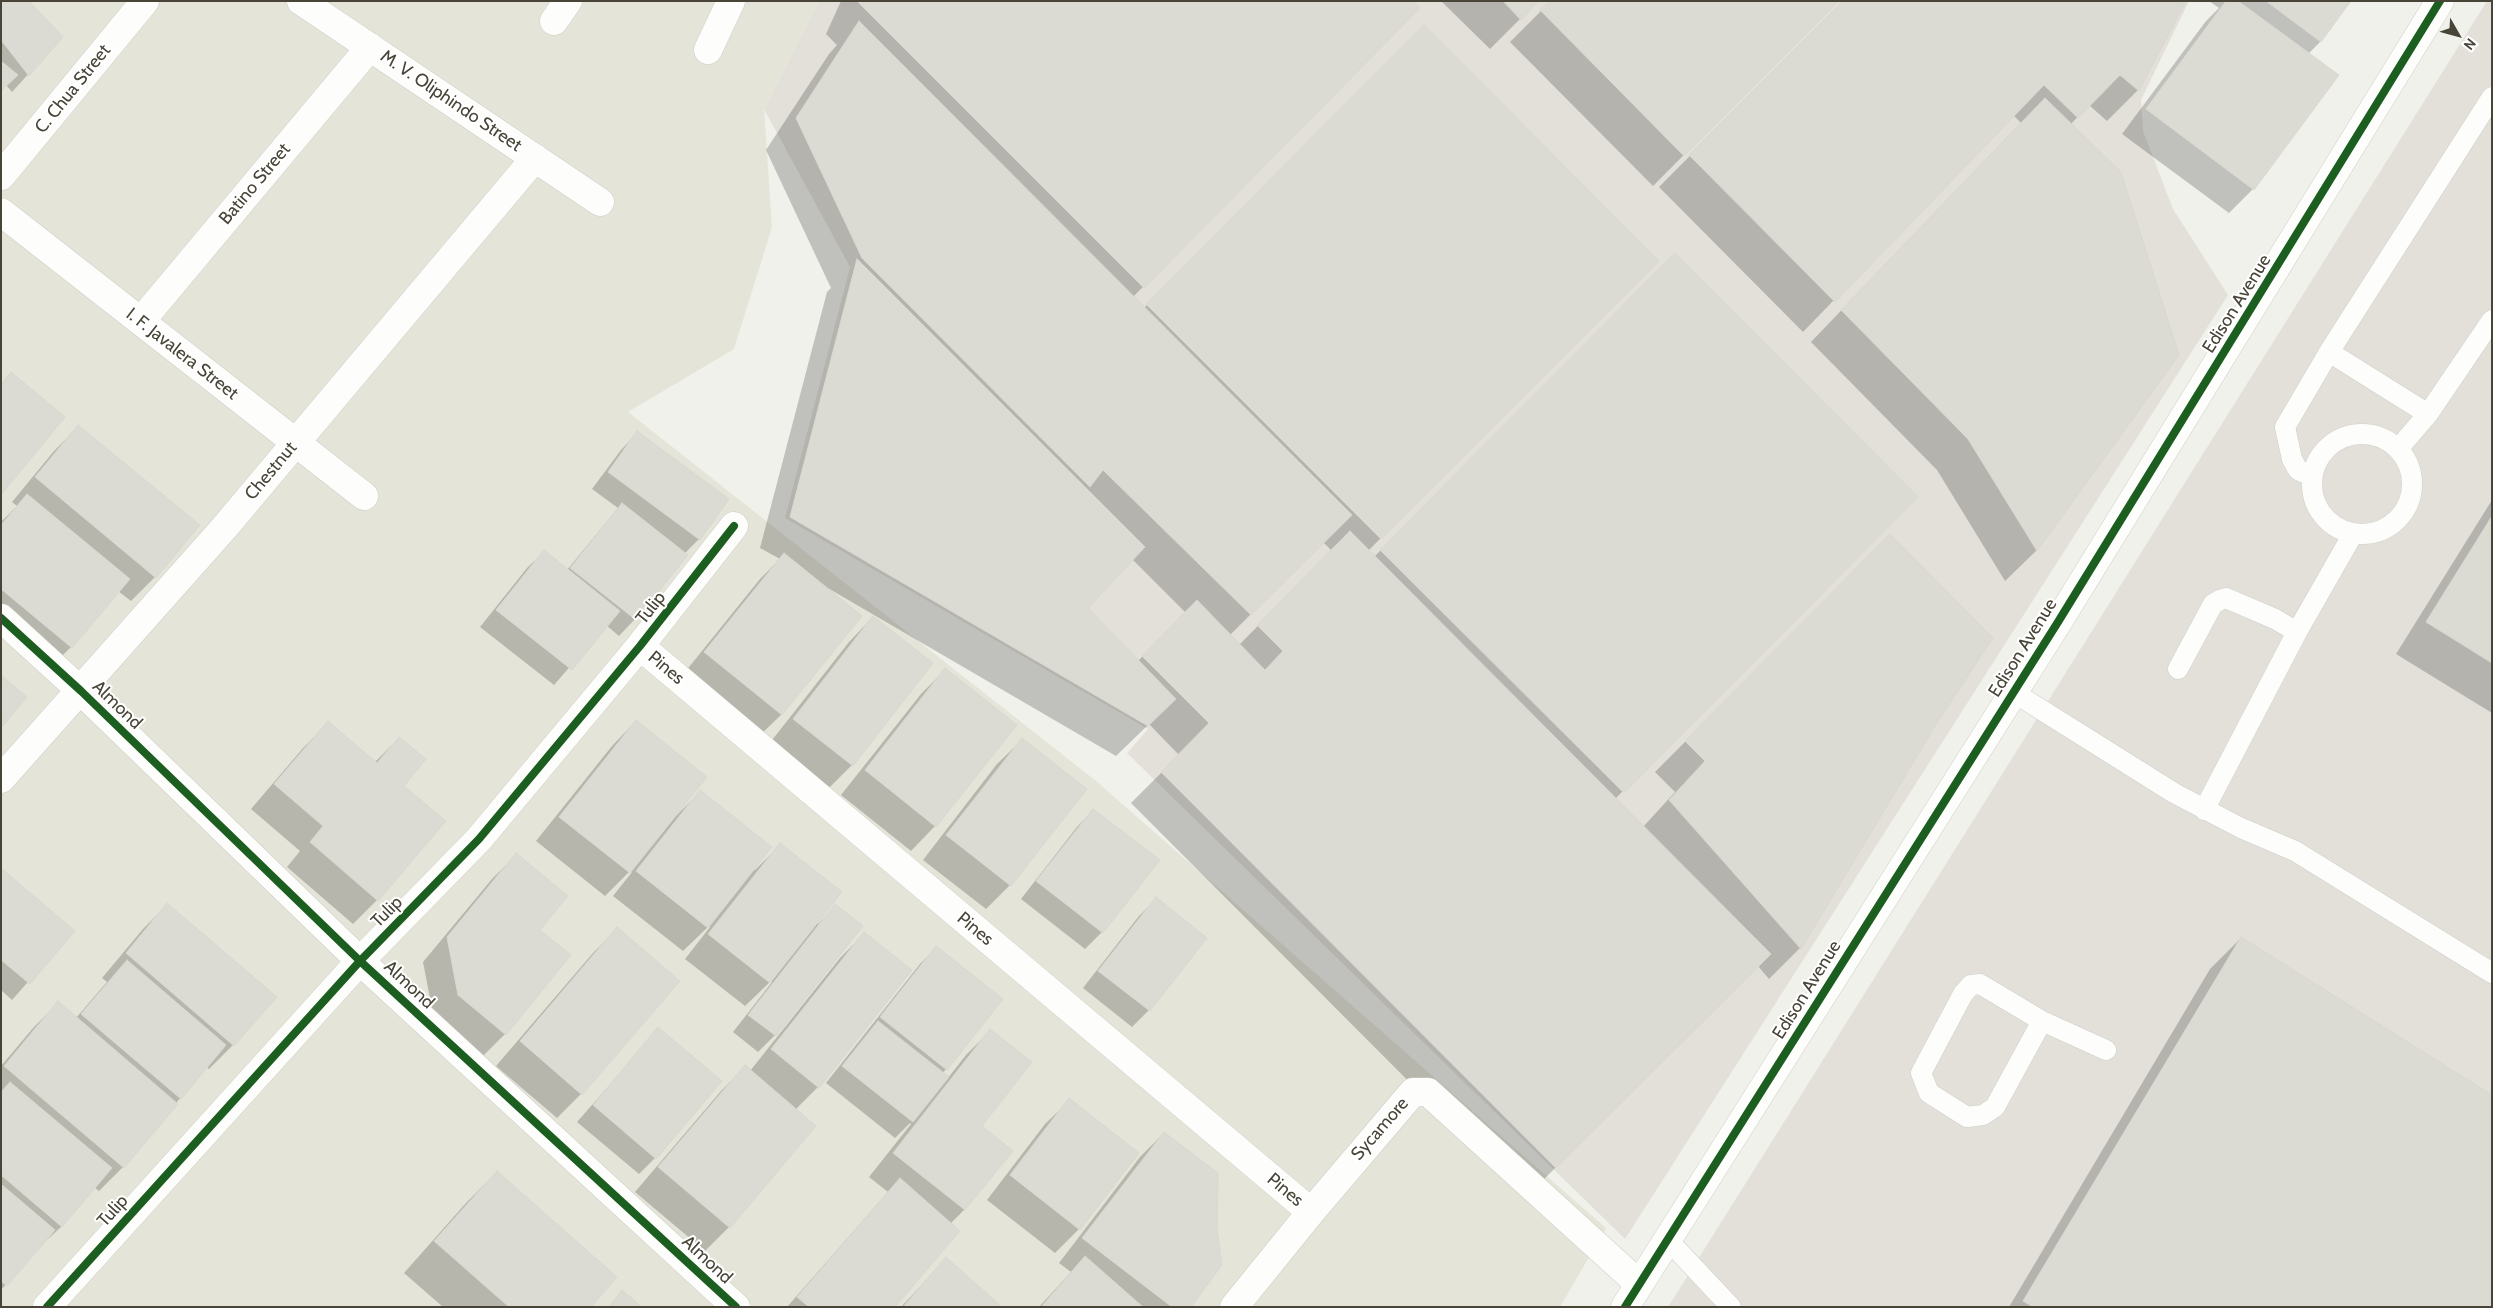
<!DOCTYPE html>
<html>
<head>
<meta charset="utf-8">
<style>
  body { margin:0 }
  #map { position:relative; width:2493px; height:1308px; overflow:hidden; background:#f1f1eb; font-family:Cabin,sans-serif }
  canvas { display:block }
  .frame { position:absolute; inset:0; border:2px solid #484437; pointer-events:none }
  .north { position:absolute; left:2433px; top:10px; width:50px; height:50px; -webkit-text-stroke:4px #fff; paint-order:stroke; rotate:128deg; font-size:14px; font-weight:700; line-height:20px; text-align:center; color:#484437 }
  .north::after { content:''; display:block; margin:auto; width:18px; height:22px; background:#484437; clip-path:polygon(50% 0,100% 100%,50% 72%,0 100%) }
</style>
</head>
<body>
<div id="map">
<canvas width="2493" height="1308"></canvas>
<div class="frame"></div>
<div class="north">N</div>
</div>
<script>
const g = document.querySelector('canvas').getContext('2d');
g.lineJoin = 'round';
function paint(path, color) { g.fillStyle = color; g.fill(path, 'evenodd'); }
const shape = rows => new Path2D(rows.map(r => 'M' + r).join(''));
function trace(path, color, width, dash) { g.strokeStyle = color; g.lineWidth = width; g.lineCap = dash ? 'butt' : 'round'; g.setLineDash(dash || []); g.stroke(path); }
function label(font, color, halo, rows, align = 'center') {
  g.font = font + ' Cabin,sans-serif'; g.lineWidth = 4; g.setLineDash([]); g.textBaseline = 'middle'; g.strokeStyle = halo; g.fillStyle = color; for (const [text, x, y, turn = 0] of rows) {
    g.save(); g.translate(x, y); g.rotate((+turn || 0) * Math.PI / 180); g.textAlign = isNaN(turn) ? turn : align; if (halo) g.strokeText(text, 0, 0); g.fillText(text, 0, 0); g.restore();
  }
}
paint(shape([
  [1,1,819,1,764,109,772,227,734,349,628,412,1096,781,1606,1228,1560,1307,1,1307]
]), '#e5e4d8');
paint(shape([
  [819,1,2189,1,2141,100,2143,131,2173,209,2228,295,1625,1239,1127,753,1148,729,785,518,850,267,764,109],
  [2487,1,2492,1,2492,1307,1668,1307]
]), '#e2e0d9');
paint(shape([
  [1,1,62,37,12,92,6,85,1,90],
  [841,1,1411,1,1418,8,1133,297,1144,308,1424,27,1657,261,1368,551,1374,557,1675,255,1917,497,1615,799,1643,827,1675,792,1655,772,1890,536,1939,717,1800,948,1769,979,1758,966,1525,1198,1131,803,1179,755,1149,724,1116,756,826,587,860,616,781,715,756,739,681,677,760,579,780,559,760,548,827,292,831,288,766,150,829,54,837,45,826,34],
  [1323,542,1332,551,1239,645,1230,635],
  [1132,559,1186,613,1138,661,1086,608],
  [1441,1,1538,1,1490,49],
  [1551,1,1837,1,1653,186,1510,42],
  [1844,1,2185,1,2138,90,2107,121,2089,105,2071,124,2178,354,2036,551,2005,581,1937,470,1811,342,2021,123,2013,115,1803,332,1659,187],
  [2209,1,2350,1,2320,42,2308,54,2253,189,2229,213,2122,134,2206,21,2219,8],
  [78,427,198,525,155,577,131,601,118,591,71,647,47,671,1,633,1,522,17,506,12,502,54,451],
  [637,433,699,539,684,554,635,619,619,636,606,625,554,685,480,627,527,568,544,552,567,570,618,508,592,489,621,450],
  [2492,500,2492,713,2396,654],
  [873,617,852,765,828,789,769,744,849,642],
  [945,670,1015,725,935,826,911,851,841,795,921,694],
  [636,721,676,814,677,815,700,792,755,870,781,844,818,924,835,906,861,926,775,1035,758,1052,733,1032,772,982,771,981,745,1006,685,959,710,927,709,926,683,951,613,896,632,872,630,871,605,896,536,841,612,746],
  [328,723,375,762,399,738,402,786,377,900,353,924,287,867,300,851,251,809,304,747],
  [1022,740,1010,885,986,909,923,860,997,764],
  [1093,810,1158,860,1102,932,1085,949,1021,899,1077,827],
  [516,855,538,930,505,1034,481,1058,434,1019,423,962,492,879],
  [1,870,73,931,12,1000,1,990],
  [1156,899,1205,938,1149,1010,1132,1027,1083,988,1139,916],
  [167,905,233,1045,209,1069,206,1067,123,1167,99,1191,94,1187,61,1227,36,1250,1,1290,1,1066,34,1027,58,1003,76,1018,107,982,102,978,143,929],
  [617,929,581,1094,557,1118,496,1066,593,953],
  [864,934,818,1087,795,1110,814,1126,729,1227,705,1251,635,1192,721,1091,745,1067,750,1071,840,958],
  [2241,938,2492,1307,2009,1307,2210,969],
  [937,947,1002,999,942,1074,948,1078,966,1055,990,1031,980,1126,1011,1151,964,1210,950,1224,893,1307,787,1307,888,1192,869,1177,911,1124,910,1123,895,1138,826,1083,920,964],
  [659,1029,655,1158,639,1174,577,1122],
  [1070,1100,1137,1153,1079,1229,1055,1253,987,1200,1045,1124],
  [1164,1133,1189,1307,1039,1307,1071,1272,1059,1263,1140,1157],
  [497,1172,589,1307,443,1307,404,1273,466,1203],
  [946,1259,1001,1307,901,1307]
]), '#0003');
const building = shape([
  [1,1,29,1,63,37,29,76,1,40,1,1],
  [857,1,1412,1,1420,8,1144,288,857,1],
  [1503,1,1539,1,1521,20,1503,1],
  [1549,1,1839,1,1684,156,1540,10,1549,1],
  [1843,1,2186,1,2139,91,2120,75,2078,118,2044,85,1835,302,1689,155,1843,1],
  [2226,1,2238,1,2339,75,2254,190,2146,109,2226,1],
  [2266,1,2351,1,2321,42,2266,1],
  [859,21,1352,515,1251,615,1103,470,1090,487,862,258,796,118,859,21],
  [1424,25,1659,261,1381,539,1146,304,1424,25],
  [1,61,18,75,1,91,1,61],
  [2045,98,2121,172,2179,355,2037,551,1968,439,1841,310,2045,98],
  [1675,253,1918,497,1624,793,1380,550,1675,253],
  [857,259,1145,547,1088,608,1176,699,1148,726,790,517,857,259],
  [11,372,65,417,1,495,1,384,11,372],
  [78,425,200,525,156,578,35,477,78,425],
  [637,431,729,499,700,540,608,472,637,431],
  [27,494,130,579,72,648,1,589,1,525,27,494],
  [622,503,688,555,636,620,570,568,622,503],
  [2492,516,2492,663,2426,622,2492,516],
  [1350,531,1771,954,1556,1168,1161,772,1209,723,1142,656,1197,600,1265,670,1283,651,1257,625,1350,531],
  [1890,534,1993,638,1940,718,1801,949,1669,800,1705,761,1685,741,1890,534],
  [544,550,620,611,572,670,496,610,544,550],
  [784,553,862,616,782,715,704,652,784,553],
  [873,616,933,663,853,766,793,719,873,616],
  [945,668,1017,725,936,827,865,770,945,668],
  [1,675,27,697,1,728,1,675],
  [636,720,707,777,630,873,559,817,636,720],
  [328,721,377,763,399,737,426,759,404,786,446,821,378,901,310,842,323,826,274,784,328,721],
  [1022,738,1087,789,1011,886,946,835,1022,738],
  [700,790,772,847,708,928,636,871,700,790],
  [1093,809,1160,860,1103,933,1036,881,1093,809],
  [780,843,842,892,770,983,708,934,780,843],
  [516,853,568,896,540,930,571,955,506,1035,458,995,447,937,516,853],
  [1,868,75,931,30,984,1,960,1,868],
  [1156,897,1207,938,1150,1011,1098,971,1156,897],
  [167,903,277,997,234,1046,126,953,167,903],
  [835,904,863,926,776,1036,748,1015,835,904],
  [617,927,680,981,582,1095,520,1041,617,927],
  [864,932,912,970,819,1088,771,1049,864,932],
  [2241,937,2492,1095,2492,1307,2033,1307,2023,1301,2241,937],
  [936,946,1003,999,947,1070,880,1017,936,946],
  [127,960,226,1045,181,1099,81,1014,127,960],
  [58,1001,178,1104,124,1168,4,1066,58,1001],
  [878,1021,949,1077,913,1122,842,1066,878,1021],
  [658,1027,722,1081,656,1159,593,1105,658,1027],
  [990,1029,1032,1062,982,1126,1013,1151,965,1210,893,1153,990,1029],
  [745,1065,816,1126,730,1228,658,1167,745,1065],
  [10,1082,112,1168,62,1227,1,1175,1,1092,10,1082],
  [1069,1098,1139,1153,1080,1230,1010,1175,1069,1098],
  [1164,1132,1218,1173,1217,1229,1222,1265,1191,1307,1172,1307,1082,1238,1164,1132],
  [497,1171,617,1277,591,1307,509,1307,434,1241,497,1171],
  [900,1178,960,1231,895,1307,809,1307,797,1297,900,1178],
  [1,1184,55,1230,7,1286,1,1281,1,1184],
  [1085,1256,1143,1307,1041,1307,1085,1256],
  [946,1257,1002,1307,903,1307,946,1257],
  [622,1290,642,1307,609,1307,622,1290]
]);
paint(building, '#dbdad3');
trace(building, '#dad8d1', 1);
const lane = shape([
  [2329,352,2428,414],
  '2312 484a50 50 0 1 1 100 0a50 50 0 1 1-100 0Z',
  [2398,449,2428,414,2492,320],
  [2312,476,2298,470,2292,459,2285,427,2329,352,2492,97],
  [2178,669,2213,604,2220,600,2226,598,2275,619,2297,632],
  [2013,692,2174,793,2241,828,2295,851,2492,973],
  [2204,810,2297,632,2353,534],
  [2042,1021,1995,1107,1983,1115,1967,1117,1929,1093,1921,1073,1963,994,1971,985,1980,984,2042,1021,2106,1050],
  [1667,1239,1731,1307]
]);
const street = shape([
  [301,1,600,202],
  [554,21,568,1],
  [708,50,731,1],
  [1,176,145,1],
  [1,212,364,496],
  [141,321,370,47],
  [1,618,81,691,360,961,736,1307],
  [640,646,1311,1212],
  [1,779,224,528,535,158],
  [47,1307,360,961,479,839,640,646,734,526],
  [1234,1307,1311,1212,1413,1092,1428,1092,1639,1284],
  [1625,1307,2058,622,2440,1]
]);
trace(lane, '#cfcfc9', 21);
trace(street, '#cfcfc9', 29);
trace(lane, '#fdfdfc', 20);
trace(street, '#fdfdfc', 28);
trace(shape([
  [1,618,81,691,360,961,736,1307],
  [47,1307,360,961,479,839,640,646,734,526],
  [1625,1307,2058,622,2440,1]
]), '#1b5e20', 8);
label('18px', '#484437', '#fff', [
  ["C. Chua Street",73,89,-51],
  ["M. V. Oliphindo Street",451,101,34],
  ["Batino Street",255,184,-50],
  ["Edison Avenue",2237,304,-58],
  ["I. F. Javalera Street",182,354,38],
  ["Chestnut",271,471,-50],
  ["Tulip",651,608,-52],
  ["Edison Avenue",2023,648,-58],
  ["Pines",666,668,40],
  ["Almond",117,705,44],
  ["Tulip",387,912,-45],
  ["Pines",975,929,40],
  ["Almond",409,985,43],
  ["Edison Avenue",1807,990,-58],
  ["Sycamore",1380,1129,-49],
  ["Pines",1285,1190,40],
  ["Tulip",113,1211,-48],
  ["Almond",707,1260,43]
]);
</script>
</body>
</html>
